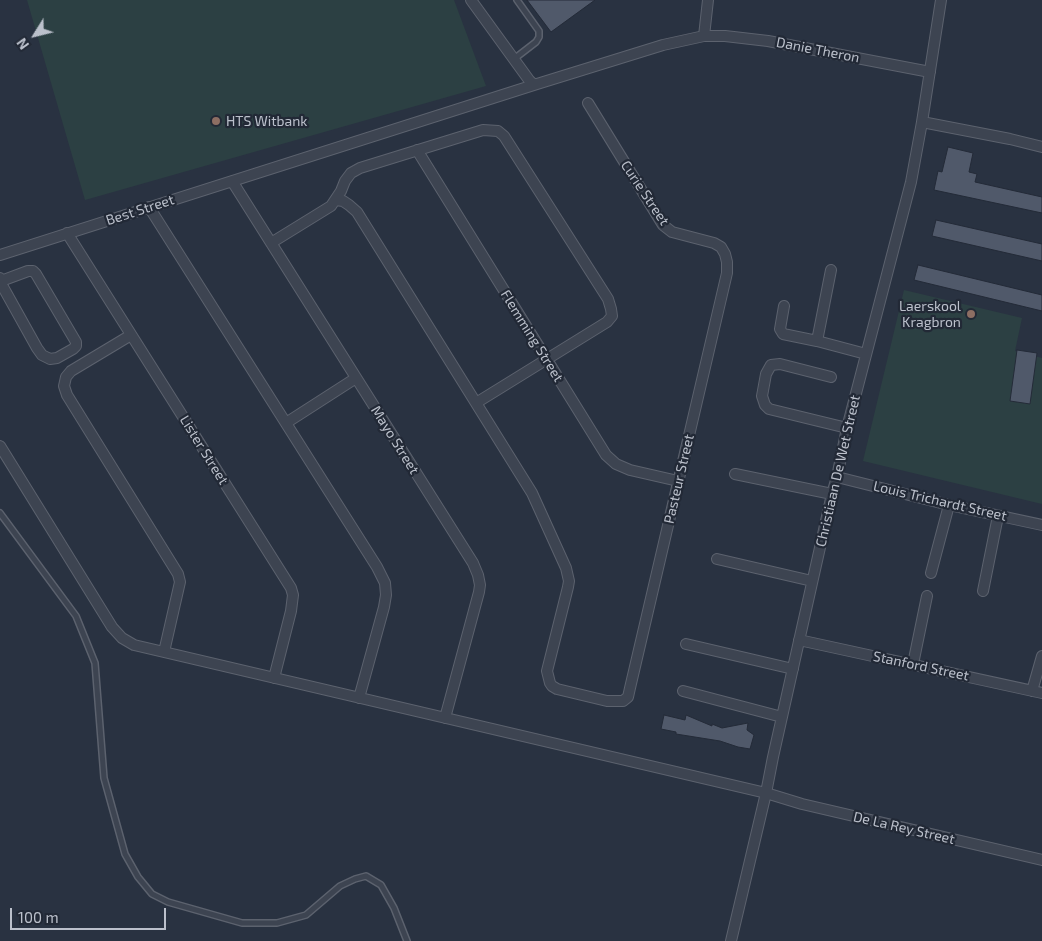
<!DOCTYPE html>
<html>
<head>
<meta charset="utf-8">
<style>
  body { margin:0 }
  #map { position:relative; width:1042px; height:941px; overflow:hidden; background:#293241; font-family:"Exo 2",sans-serif }
  canvas { display:block }
  .north { position:absolute; left:10px; top:10px; width:50px; height:50px; -webkit-text-stroke:4px #222936; paint-order:stroke; rotate:234deg; font-size:14px; font-weight:700; line-height:20px; text-align:center; color:#bbc0cb }
  .north::after { content:''; display:block; margin:auto; width:18px; height:22px; background:#bbc0cb; clip-path:polygon(50% 0,100% 100%,50% 72%,0 100%) }
  .scale { position:absolute; left:10px; top:908px; width:156px; height:22px; box-sizing:border-box; border:2px solid #bbc0cb; border-top:0; padding-left:6px; font-size:15px; line-height:18px; white-space:nowrap; color:#bbc0cb; -webkit-text-stroke:4px #222936; paint-order:stroke }
</style>
</head>
<body>
<div id="map">
<canvas width="1042" height="941"></canvas>
<div class="north">N</div>
<div class="scale">100 m</div>
</div>
<script>
const g = document.querySelector('canvas').getContext('2d');
g.lineJoin = 'round';
function paint(path, color) { g.fillStyle = color; g.fill(path, 'evenodd'); }
const shape = rows => new Path2D(rows.map(r => 'M' + r).join(''));
function trace(path, color, width, dash) { g.strokeStyle = color; g.lineWidth = width; g.lineCap = dash ? 'butt' : 'round'; g.setLineDash(dash || []); g.stroke(path); }
function label(font, color, halo, rows, align = 'center') {
  g.font = font + ' "Exo 2",sans-serif'; g.lineWidth = 4.5; g.setLineDash([]); g.textBaseline = 'middle'; g.strokeStyle = halo; g.fillStyle = color; for (const [text, x, y, turn = 0] of rows) {
    g.save(); g.translate(x, y); g.rotate((+turn || 0) * Math.PI / 180); g.textAlign = isNaN(turn) ? turn : align; if (halo) g.strokeText(text, 0, 0); g.fillText(text, 0, 0); g.restore();
  }
}
paint(shape([
  [27,0,454,0,486,86,85,200],
  [904,290,1022,318,1015,351,1042,358,1042,504,863,461]
]), '#2c4043');
const building = shape([
  [527,0,595,0,551,32,527,0],
  [948,147,973,153,969,172,977,174,975,182,1042,197,1042,213,934,190,938,171,942,172,948,147],
  [936,220,1042,244,1042,261,932,236,936,220],
  [918,265,1042,295,1042,311,914,280,918,265],
  [1017,350,1037,353,1030,404,1010,401,1017,350],
  [664,715,685,720,686,715,712,726,712,724,722,728,748,723,747,730,754,735,750,749,738,747,720,741,676,734,676,732,661,729,664,715]
]);
paint(building, '#50596a');
trace(building, '#242b38', 1);
const service = shape([
  [514,59,536,42,539,37,539,31,517,0],
  [0,513,76,616,95,663,104,778,125,854,138,877,152,894,168,902,242,923,277,923,306,915,340,886,355,879,366,876,381,885,394,908,407,941]
]);
const minor = shape([
  [471,0,529,80,533,84,537,84,663,45,704,36,725,36,768,41,930,72],
  [704,36,708,0],
  [922,122,1010,139,1042,147],
  [417,150,606,455,616,464,630,470,678,481],
  [232,181,473,563,478,575,480,585,479,592,445,718],
  [336,200,343,201,349,205,357,212,532,493,566,568,569,581,568,587,547,671,550,683,552,686,557,689,607,701,623,701,628,697,630,688,727,273,727,262,725,254,721,247,714,243,672,232,663,225,588,103],
  [149,207,377,567,385,583,386,595,384,607,359,698],
  [67,233,291,588,293,595,291,611,274,678],
  [271,243,331,206,341,191,345,181,351,173,360,168,483,130,498,131,504,136,608,299,611,309,612,316,607,322,476,403],
  [0,255,537,84],
  [0,278,3,287,37,348,42,355,50,359,57,358,73,349,76,346,76,342,36,274,33,271,28,271,1,281],
  [784,306,780,329,783,334,817,341,866,354],
  [131,335,71,371,66,377,64,386,67,395,178,574,180,582,164,652],
  [817,341,831,270],
  [831,377,780,364,771,365,766,374,762,396,765,405,769,409,847,428],
  [286,423,356,378],
  [0,446,112,627,122,638,134,645,766,793,802,804,1042,860],
  [735,474,832,494],
  [837,477,949,505,1042,525],
  [717,559,812,581],
  [931,573,949,505],
  [983,591,998,516],
  [799,640,1042,693],
  [686,644,793,669],
  [913,664,927,596],
  [683,691,782,717],
  [1032,691,1042,656],
  [731,941,766,793,773,757,832,494,837,477,847,428,911,182,922,122,941,0]
]);
trace(service, '#5c626e', 8);
trace(minor, '#5c626e', 12);
trace(service, '#3d4451', 5);
trace(minor, '#3d4451', 10);
for (const [x, y, r, color] of [
  [216,121,5,"#8d6e63"],
  [971,314,5,"#8d6e63"]
]) { const dot = new Path2D(); dot.arc(x, y, r, 0, 2 * Math.PI); g.fillStyle = color; g.fill(dot); trace(dot, '#222936', 2); }
label('14px', '#bbc0cb', '#222936', [
  ["Danie Theron",818,50,11],
  ["Curie Street",645,193,56],
  ["Best Street",140,210,-18],
  ["Flemming Street",532,336,58],
  ["Mayo Street",395,440,58],
  ["Lister Street",204,450,58],
  ["Christiaan De Wet Street",838,471,-77],
  ["Pasteur Street",679,479,-77],
  ["Louis Trichardt Street",940,501,13],
  ["Stanford Street",921,666,12],
  ["De La Rey Street",904,828,13]
]);
label('14px', '#bbc0cb', '#222936', [
  ["HTS Witbank",226,121],
  ["Laerskool",961,306,"right"],
  ["Kragbron",961,322,"right"]
], 'left');
</script>
</body>
</html>
